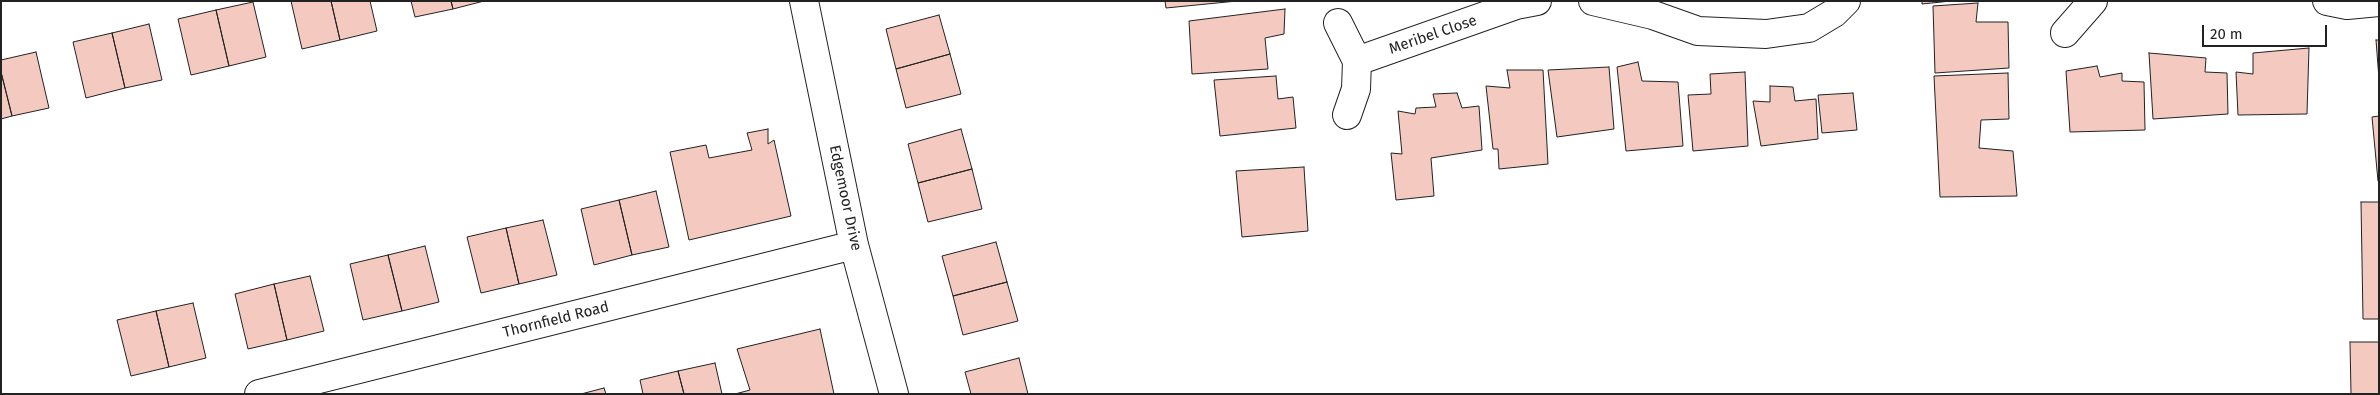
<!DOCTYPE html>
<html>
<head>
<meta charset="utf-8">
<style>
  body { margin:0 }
  #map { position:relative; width:2380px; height:395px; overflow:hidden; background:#fff; font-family:"Fira Sans",sans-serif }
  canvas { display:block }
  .frame { position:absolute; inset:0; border:2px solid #222; pointer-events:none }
  .scale { position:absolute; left:2202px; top:25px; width:125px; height:22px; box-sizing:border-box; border:2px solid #222; border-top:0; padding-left:6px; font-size:15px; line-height:18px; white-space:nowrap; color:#222; -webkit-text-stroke:4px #fff; paint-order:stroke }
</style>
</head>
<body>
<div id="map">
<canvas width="2380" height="395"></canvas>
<div class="frame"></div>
<div class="scale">20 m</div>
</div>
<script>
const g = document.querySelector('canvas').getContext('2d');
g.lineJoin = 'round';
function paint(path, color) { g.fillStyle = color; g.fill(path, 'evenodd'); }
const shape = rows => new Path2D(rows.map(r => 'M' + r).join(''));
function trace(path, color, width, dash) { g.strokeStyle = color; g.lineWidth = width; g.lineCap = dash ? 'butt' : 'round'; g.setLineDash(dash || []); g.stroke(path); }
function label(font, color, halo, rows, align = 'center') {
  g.font = font + ' "Fira Sans",sans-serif'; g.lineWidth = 4; g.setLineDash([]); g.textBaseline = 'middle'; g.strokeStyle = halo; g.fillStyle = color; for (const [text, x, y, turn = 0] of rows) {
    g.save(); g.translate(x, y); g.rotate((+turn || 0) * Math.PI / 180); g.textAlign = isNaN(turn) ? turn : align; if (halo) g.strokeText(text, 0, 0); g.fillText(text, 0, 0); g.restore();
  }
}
const building = shape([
  [291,1,331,1,340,40,302,49,291,1],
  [331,1,370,1,377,31,340,40,331,1],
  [411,1,451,1,453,9,415,17,411,1],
  [451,1,484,1,453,9,451,1],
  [1165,1,1237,1,1166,8,1165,1],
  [1922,1,1951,1,1922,4,1922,1],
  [253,2,266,57,229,66,216,10,253,2],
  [1978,3,1976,22,2008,22,2009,68,1935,73,1933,6,1978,3],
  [1285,9,1284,34,1265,38,1268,69,1192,74,1189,21,1285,9],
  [216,10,229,66,191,75,178,19,216,10],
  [939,15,950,54,896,69,886,29,939,15],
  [149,24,162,80,125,88,112,33,149,24],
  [112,33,125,88,86,98,73,42,112,33],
  [2376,40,2379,40,2379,79,2376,40],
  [2309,48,2307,114,2238,115,2236,72,2253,74,2253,53,2309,48],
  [36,52,49,108,12,116,1,72,1,60,36,52],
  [2149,53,2206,58,2205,72,2227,73,2228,114,2153,119,2149,53],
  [950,54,961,94,906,108,896,69,950,54],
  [1638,62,1642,81,1678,82,1683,146,1626,151,1617,67,1638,62],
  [2097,66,2100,77,2122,73,2122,81,2144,82,2145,130,2070,132,2066,71,2097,66],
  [1609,67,1614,129,1557,137,1548,70,1609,67],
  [1507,70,1543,70,1548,164,1499,169,1498,149,1493,149,1486,86,1510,88,1507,70],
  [1,72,12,116,1,119,1,72],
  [1745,72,1748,146,1693,151,1688,95,1711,94,1710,74,1745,72],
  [2008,73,2009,119,1981,120,1979,148,2013,151,2017,196,1940,197,1934,76,2008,73],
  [1276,76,1278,99,1293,97,1296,128,1220,136,1214,80,1276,76],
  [1770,86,1793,87,1795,101,1816,99,1818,139,1761,146,1753,101,1770,102,1770,86],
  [1457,93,1462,108,1479,106,1482,150,1431,158,1434,196,1396,200,1391,153,1402,154,1398,111,1415,114,1416,108,1436,107,1433,94,1457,93],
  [1853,93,1857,130,1822,133,1818,95,1853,93],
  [2379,116,2379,181,2378,181,2372,117,2379,116],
  [768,129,768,144,774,140,791,216,689,240,670,152,706,145,709,158,752,150,747,133,768,129],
  [961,129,972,169,918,183,908,144,961,129],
  [1304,167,1308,231,1242,237,1236,171,1304,167],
  [972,169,982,209,928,222,918,183,972,169],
  [656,191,669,247,632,255,619,200,656,191],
  [619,200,632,255,594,265,581,209,619,200],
  [2361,202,2379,202,2379,319,2363,319,2361,202],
  [543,220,557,275,519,284,506,228,543,220],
  [506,228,519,284,481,293,467,237,506,228],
  [996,242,1007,282,953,296,942,256,996,242],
  [425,246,439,302,402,311,388,255,425,246],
  [388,255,402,311,363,320,350,264,388,255],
  [310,276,324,331,287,340,274,284,310,276],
  [1007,282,1018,321,963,335,953,296,1007,282],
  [274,284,287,340,248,349,235,294,274,284],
  [193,303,206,358,169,367,156,311,193,303],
  [156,311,169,367,131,376,117,320,156,311],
  [820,329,834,394,735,394,750,390,737,349,820,329],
  [2350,342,2379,342,2379,394,2351,394,2350,342],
  [1019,358,1028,394,971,394,965,372,1019,358],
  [715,363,722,394,684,394,678,371,715,363],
  [678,371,684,394,643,394,640,380,678,371],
  [604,388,606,394,581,394,604,388]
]);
paint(building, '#f3c9c0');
trace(building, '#222', 1);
const minor = shape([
  [804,1,854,245,894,394],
  [1593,1,1653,15,1698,31,1766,34,1809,28,1834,13,1846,1],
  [2327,1,2347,5,2379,2],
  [1338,23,1357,61,1356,89,1347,115],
  [2065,33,2093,1],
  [1357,61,1516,5,1537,1],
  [259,394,854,245]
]);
trace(minor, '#222', 30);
trace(minor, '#fff', 28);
label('15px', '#222', '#fff', [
  ["Meribel Close",1433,35,-19],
  ["Edgemoor Drive",845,198,78],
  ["Thornfield Road",556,320,-14]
]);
</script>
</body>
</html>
